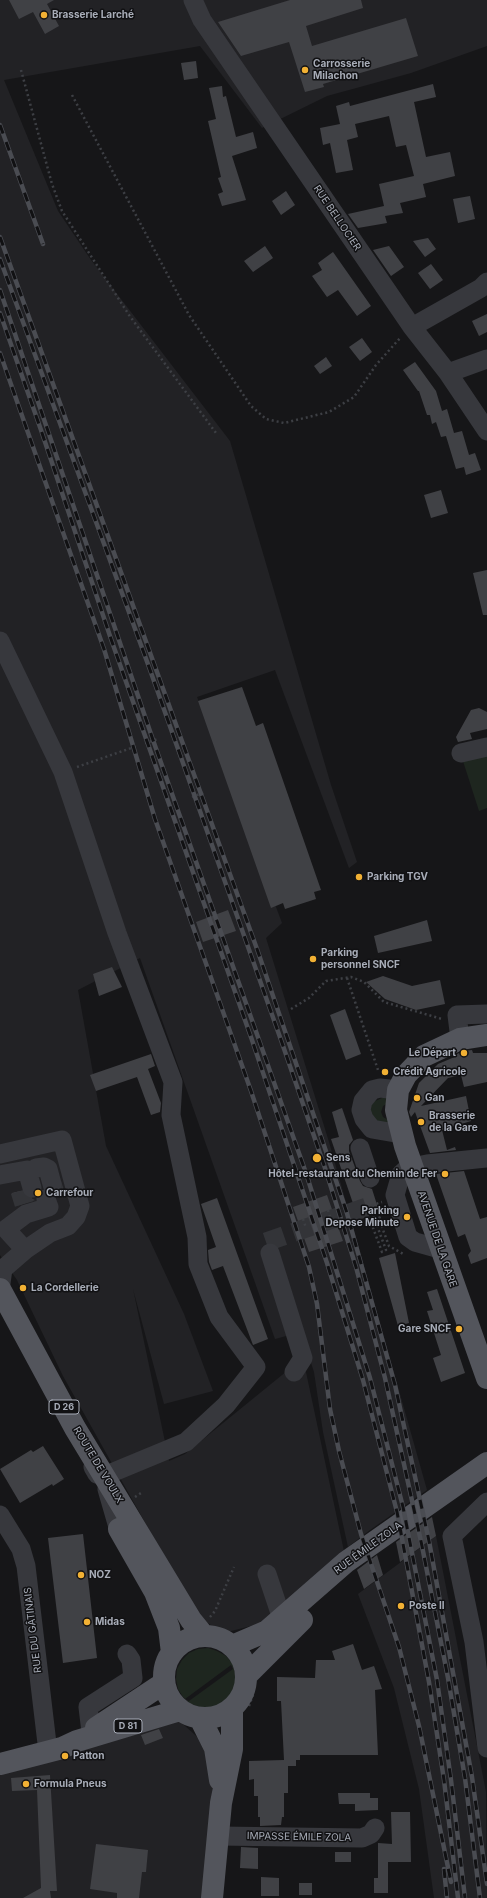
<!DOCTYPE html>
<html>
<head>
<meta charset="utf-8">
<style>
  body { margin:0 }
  canvas { display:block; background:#161618 }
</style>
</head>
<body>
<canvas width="487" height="1898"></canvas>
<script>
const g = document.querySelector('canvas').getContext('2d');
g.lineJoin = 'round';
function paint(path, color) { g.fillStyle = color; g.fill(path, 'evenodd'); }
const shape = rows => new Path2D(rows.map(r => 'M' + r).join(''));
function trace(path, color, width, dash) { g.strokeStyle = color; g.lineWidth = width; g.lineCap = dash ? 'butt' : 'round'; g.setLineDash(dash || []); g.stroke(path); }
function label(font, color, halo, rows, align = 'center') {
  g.font = font + ' Inter,sans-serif'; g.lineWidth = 3; g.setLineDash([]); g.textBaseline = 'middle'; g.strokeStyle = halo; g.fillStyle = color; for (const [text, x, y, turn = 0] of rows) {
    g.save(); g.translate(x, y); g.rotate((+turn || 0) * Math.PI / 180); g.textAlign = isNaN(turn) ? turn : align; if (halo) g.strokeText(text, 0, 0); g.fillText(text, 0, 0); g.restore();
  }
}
paint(shape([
  [0,0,487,0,487,46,411,73,327,96,262,128,200,46,4,80,58,211,91,260,230,441,331,785,357,862,349,868,275,670,197,697,282,923,266,938,329,1142,427,1490,370,1530,348,1547,323,1432,314,1372,301,1332,275,1339,140,958,78,990,106,1146,184,1314,213,1391,164,1404,133,1289,169,1461,185,1454,303,1358,345,1556,267,1622,223,1633,203,1620,189,1601,63,1376,17,1280,0,1255],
  [436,1536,486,1792,487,1898,434,1898,419,1789,394,1688,358,1594],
  [175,1717,213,1751,212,1898,0,1898,0,1754]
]), '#222225');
paint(shape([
  [487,755,487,808,479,811,463,761],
  [382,1098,388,1098,388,1103,383,1106,381,1112,383,1117,388,1120,388,1126,372,1120,370,1108,373,1102],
  [208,1648,217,1651,226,1656,232,1663,235,1672,236,1682,233,1691,227,1699,219,1705,210,1708,200,1707,191,1704,183,1697,178,1689,176,1679,177,1669,182,1660,189,1653,198,1649],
  [231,1665,233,1669,189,1701,185,1699]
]), '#1e261f');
paint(shape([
  [9,0,54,0,47,4,59,26,45,34,33,12,19,19],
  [290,0,361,0,363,8,306,26,312,46,406,18,418,56,323,84,324,87,305,92,289,42,241,56,218,22],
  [196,61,198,78,184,80,181,63],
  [433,84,436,97,414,102,426,157,450,152,455,176,423,184,426,197,400,203,403,213,385,216,387,223,358,228,348,214,384,206,379,184,414,176,406,145,396,147,389,116,355,124,358,137,347,140,353,170,336,173,330,143,323,145,320,128,340,124,336,106,349,102,350,106],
  [222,86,223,97,226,96,236,137,253,132,257,148,232,156,246,200,222,206,218,194,223,192,218,178,221,177,208,121,216,119,209,88],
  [286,191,295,205,281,215,272,201],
  [470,196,475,219,458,223,453,199],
  [428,238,436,249,425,257,413,241],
  [265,246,273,258,253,272,244,261],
  [389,246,404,267,391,276,373,250],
  [333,252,371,306,357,316,338,290,327,297,312,276,322,270,318,263],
  [431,264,443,280,430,289,418,273],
  [487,314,487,332,479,336,472,321],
  [362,338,372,352,360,361,349,347],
  [326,357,332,366,320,374,314,366],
  [415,362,436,391,442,411,447,409,454,433,462,431,469,455,475,453,481,470,466,475,464,467,456,469,446,436,441,437,436,422,432,424,430,415,427,415,419,391,418,391,403,370],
  [441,490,448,513,431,518,424,495],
  [487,570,487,615,483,615,473,573],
  [242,687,256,726,263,723,321,890,314,892,316,899,285,909,283,903,271,908,198,701],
  [479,708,487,712,487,729,470,733,472,739,458,742,456,737,471,710],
  [228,910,236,931,203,942,196,922],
  [427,920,432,941,378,953,374,936],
  [112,967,122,987,99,996,93,974],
  [383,976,412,986,440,980,445,1004,416,1010,385,999,366,982],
  [345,1009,361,1054,346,1060,330,1015],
  [472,1050,473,1053,487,1053,487,1082,464,1087,461,1075,448,1078,421,1106,466,1096,471,1121,442,1130,447,1150,455,1147,456,1150,430,1153,415,1112,411,1117,409,1112,419,1083,438,1064,457,1056,457,1054,464,1051],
  [151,1054,155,1066,148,1069,161,1103,160,1112,151,1115,137,1077,96,1091,90,1075],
  [342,1108,353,1140,349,1145,349,1151,360,1181,363,1186,372,1189,379,1211,358,1218,331,1139,339,1137,332,1112],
  [464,1171,480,1219,487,1217,487,1258,471,1264,468,1255,471,1251,465,1234,458,1237,436,1174],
  [20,1191,29,1198,35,1200,16,1206,12,1193],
  [327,1195,343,1241,309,1252,293,1207],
  [217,1198,268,1339,253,1345,223,1266,212,1270,209,1262,208,1250,216,1247,201,1204],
  [395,1253,409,1323,398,1326,379,1258],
  [437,1289,465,1373,441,1382,433,1358,441,1355,427,1311,433,1310,427,1292],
  [43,1446,64,1479,53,1486,52,1484,20,1503,0,1469,31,1450,33,1452],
  [432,1517,436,1536,400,1562,396,1542],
  [83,1534,97,1658,63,1663,48,1538],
  [377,1555,383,1575,364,1589,357,1570],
  [353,1644,362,1670,374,1666,382,1689,375,1690,378,1755,300,1755,300,1760,296,1760,296,1766,288,1766,288,1793,284,1793,284,1817,282,1817,281,1825,260,1826,260,1817,258,1817,258,1796,254,1796,254,1779,249,1780,249,1761,284,1760,281,1701,277,1701,277,1677,315,1678,316,1660,335,1660,332,1651],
  [159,1729,163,1738,145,1745,141,1735],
  [50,1775,57,1891,50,1891,51,1898,23,1898,41,1888,37,1790,12,1791,11,1778],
  [338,1793,370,1793,370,1798,378,1798,378,1810,355,1811,355,1804,339,1804],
  [391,1812,410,1812,411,1862,388,1862,388,1893,374,1893,374,1878,378,1878,378,1843,392,1844],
  [96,1844,148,1850,146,1872,142,1872,139,1898,117,1898,117,1893,90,1889],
  [241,1847,258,1848,258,1869,240,1868],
  [335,1852,351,1852,351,1862,335,1862],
  [261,1877,279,1878,279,1896,261,1896],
  [299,1883,312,1883,312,1895,299,1895]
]), '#404145');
trace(shape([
  [52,1184,56,1196],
  [20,1191,24,1204],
  [266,1242,367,1207]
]), '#333438', 19, [19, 10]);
trace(shape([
  [21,70,52,184,62,211,129,315,216,433],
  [72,95,189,315,251,406,266,419,284,423,329,412,354,397,376,365,401,337],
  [145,743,158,739],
  [77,767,137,746],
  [192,797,205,792],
  [347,978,378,1070],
  [291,1009,309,998,326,981,351,977,364,982,384,1002,442,1019],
  [367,1207,382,1202],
  [328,1210,334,1230],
  [382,1212,379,1219,389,1246,405,1255],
  [365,1218,369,1217,382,1252,386,1250,372,1212],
  [303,1219,306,1228],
  [135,1497,141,1493],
  [210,1617,215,1611,234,1567],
  [249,1706,254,1692]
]), '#3d3f44', 2.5, [2, 3]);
trace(shape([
  [193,0,202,20,412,327,448,373,487,431],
  [412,327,481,288,487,282],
  [448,373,487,359],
  [0,641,63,772,117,933,173,1082,171,1115,197,1237,198,1264,219,1317,256,1367,226,1405,186,1442,104,1476,97,1474,93,1467],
  [461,753,487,747],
  [460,1039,457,1015,487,1014],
  [398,1090,380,1088,372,1090,363,1101,361,1110,364,1119,372,1129,401,1134],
  [360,1148,370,1178],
  [0,1154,62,1140,80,1206,76,1217,68,1226,50,1233,25,1250,3,1269,0,1290],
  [411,1165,401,1174,395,1195,408,1237,415,1242,440,1249],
  [412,1167,427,1164,487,1158],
  [36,1168,44,1167,48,1169,52,1184],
  [0,1175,27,1170,32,1188],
  [25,1250,6,1229,26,1214,49,1207,46,1199],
  [270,1253,303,1358,294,1372],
  [107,1489,118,1527],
  [487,1502,452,1536,474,1642,487,1748],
  [0,1515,21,1549,26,1566,48,1752],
  [267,1574,282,1619],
  [91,1732,88,1707,133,1678,131,1660,127,1654],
  [219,1836,362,1838,371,1834,375,1828]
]), '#37383d', 19);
trace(shape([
  [487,1035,460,1039,424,1056,406,1075,398,1090,396,1110,405,1146,487,1378],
  [0,1289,75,1428,191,1620,204,1636],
  [119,1529,155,1592,169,1628,172,1653],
  '164 1677a41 41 0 1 1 82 0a41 41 0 1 1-82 0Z',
  [232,1646,267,1631,346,1562,487,1463],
  [246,1676,302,1620],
  [200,1718,215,1748,220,1780],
  [96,1728,164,1683],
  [0,1764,62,1748,77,1741,180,1710],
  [212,1898,221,1803,232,1749,232,1709]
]), '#53555c', 22);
const rail = shape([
  [0,125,43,244],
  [0,237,257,949,346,1210,395,1385,429,1541,472,1777,487,1884],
  [0,259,149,667,281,1040,325,1168,356,1267,385,1378,422,1546,448,1678,465,1778,480,1898],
  [0,290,153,740,306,1173,370,1378,403,1507,437,1680,451,1780,465,1898],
  [0,313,41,430,111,639,252,1040,327,1263,363,1380,397,1512,429,1682,444,1780,458,1898],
  [0,353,104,649,155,819,251,1091,309,1267,317,1304,330,1409,339,1451,361,1534,399,1647,419,1726,451,1882],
  [444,1869,447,1898]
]);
trace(rail, '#4a4c52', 4.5);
trace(rail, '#111113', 3, [9]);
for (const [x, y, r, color] of [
  [44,15,4,"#f2b134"],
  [305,70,4,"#f2b134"],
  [359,877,4,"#f2b134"],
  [313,959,4,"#f2b134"],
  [464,1053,4,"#f2b134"],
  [385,1072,4,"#f2b134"],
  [417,1098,4,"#f2b134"],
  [421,1122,4,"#f2b134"],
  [317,1158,5,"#f2b134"],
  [445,1174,4,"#f2b134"],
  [38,1193,4,"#f2b134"],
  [407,1217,4,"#f2b134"],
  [23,1288,4,"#f2b134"],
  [459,1329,4,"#f2b134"],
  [81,1575,4,"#f2b134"],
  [401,1606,4,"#f2b134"],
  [87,1622,4,"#f2b134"],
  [65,1756,4,"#f2b134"],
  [26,1784,4,"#f2b134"]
]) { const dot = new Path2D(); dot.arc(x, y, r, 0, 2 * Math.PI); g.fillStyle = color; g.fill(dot); trace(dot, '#111113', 1.5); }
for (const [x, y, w] of [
  [64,1407,30],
  [128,1726,28]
]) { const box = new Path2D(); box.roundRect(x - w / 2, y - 7, w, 14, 3); g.fillStyle = '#111113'; g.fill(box); trace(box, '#a8adb8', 1); }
label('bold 9px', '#a8adb8', null, [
  ["D 26",64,1407],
  ["D 81",128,1726]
]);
label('bold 10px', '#a8adb8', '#111113', [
  ["Brasserie Larché",52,15],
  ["Carrosserie",313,64],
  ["Milachon",313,76],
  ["Parking TGV",367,877],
  ["Parking",321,953],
  ["personnel SNCF",321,965],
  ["Le Départ",456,1053,"right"],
  ["Crédit Agricole",393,1072],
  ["Gan",425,1098],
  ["Brasserie",429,1116],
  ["de la Gare",429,1128],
  ["Sens",326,1158],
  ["Hôtel-restaurant du Chemin de Fer",437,1174,"right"],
  ["Carrefour",46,1193],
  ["Parking",399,1211,"right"],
  ["Depose Minute",399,1223,"right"],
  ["La Cordellerie",31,1288],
  ["Gare SNCF",451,1329,"right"],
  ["NOZ",89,1575],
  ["Poste II",409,1606],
  ["Midas",95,1622],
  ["Patton",73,1756],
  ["Formula Pneus",34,1784]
], 'left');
label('10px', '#a8adb8', '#111113', [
  ["RUE BELLOCIER",337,218,56],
  ["AVENUE DE LA GARE",437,1239,71],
  ["ROUTE DE VOULX",98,1465,59],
  ["RUE ÉMILE ZOLA",368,1548,-36],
  ["RUE DU GÂTINAIS",33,1630,-97],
  ["IMPASSE ÉMILE ZOLA",299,1837,1]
]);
</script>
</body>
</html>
